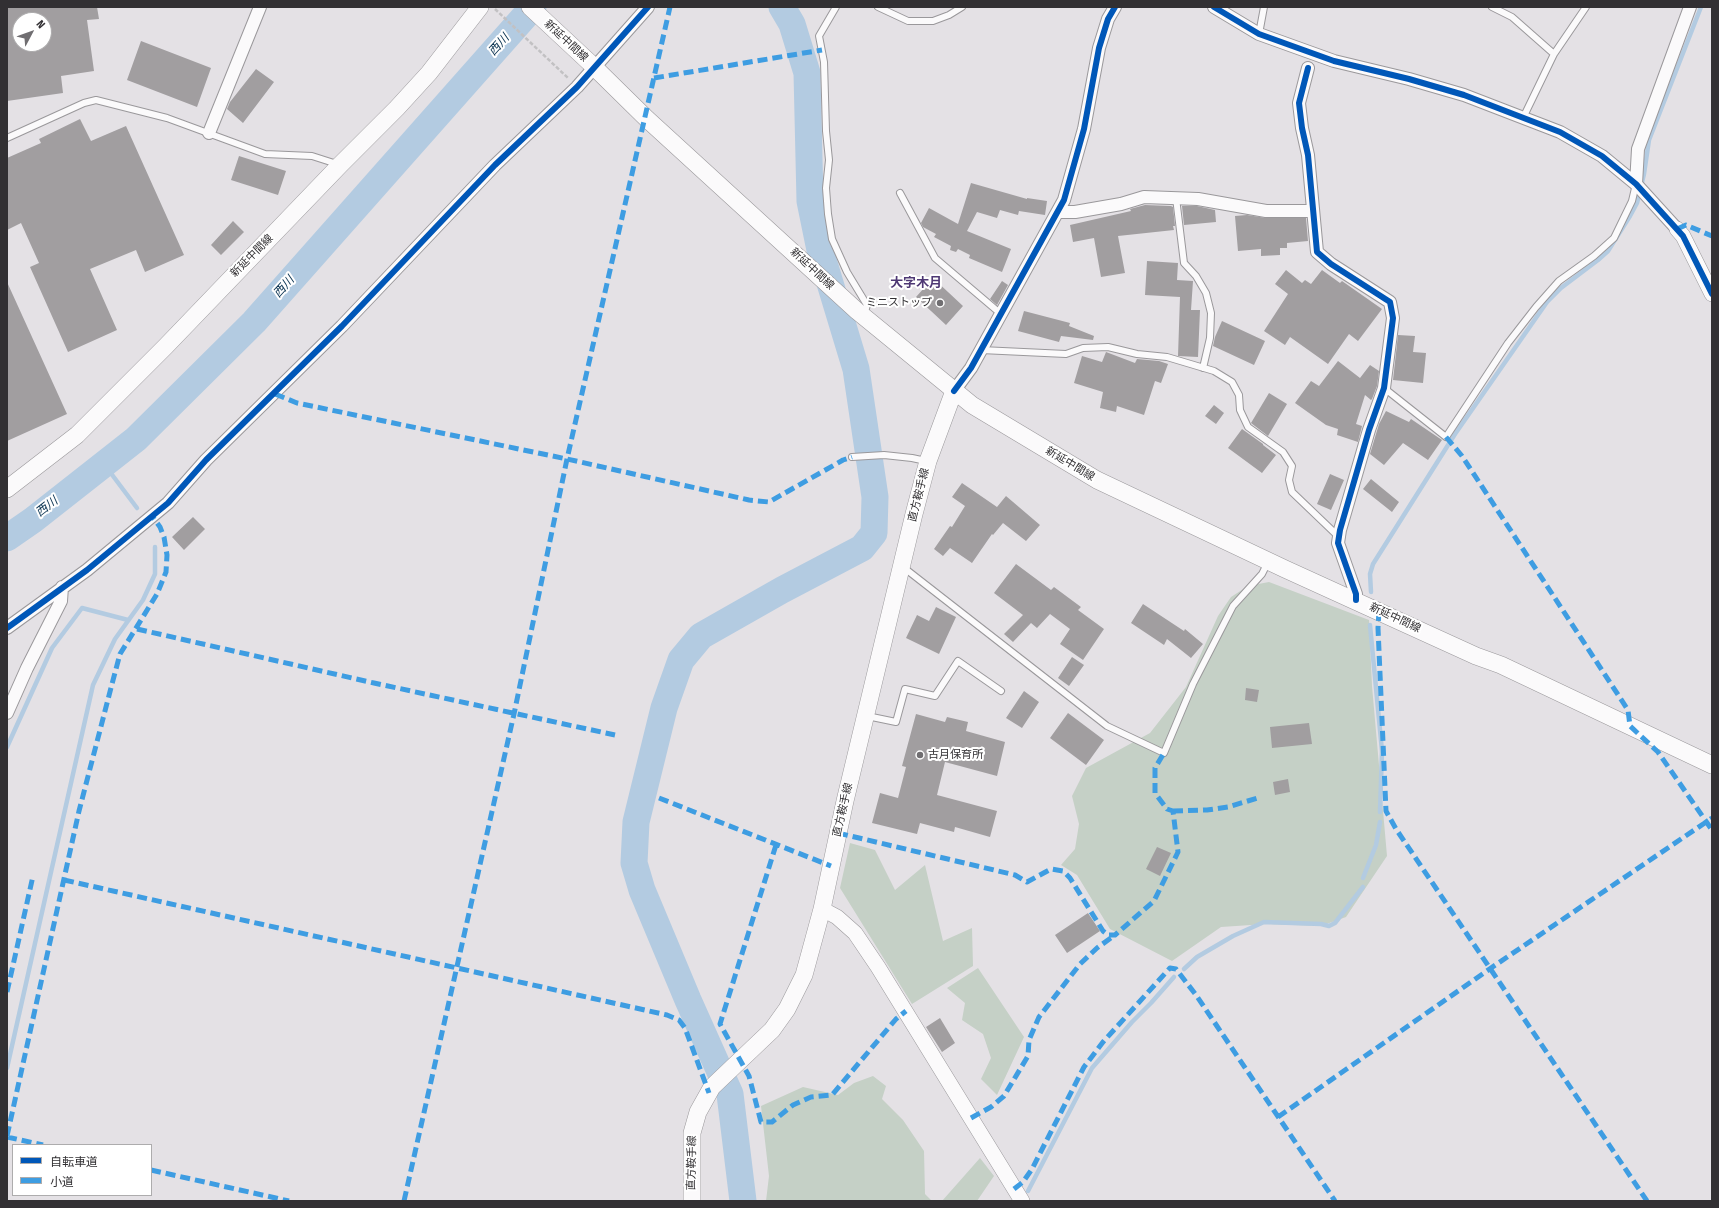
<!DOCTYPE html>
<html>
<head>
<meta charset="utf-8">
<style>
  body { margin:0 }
  #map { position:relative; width:1719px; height:1208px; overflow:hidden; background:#e4e1e5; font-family:"Fira Sans Condensed","Noto Sans JP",sans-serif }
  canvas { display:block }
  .frame { position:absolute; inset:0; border:8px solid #323033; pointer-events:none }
  .legend { position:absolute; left:12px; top:1144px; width:140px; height:52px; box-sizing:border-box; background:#fff; border:1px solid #adacad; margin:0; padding:5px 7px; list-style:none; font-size:12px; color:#323033 }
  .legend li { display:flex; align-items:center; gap:8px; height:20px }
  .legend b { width:20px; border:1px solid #adacad }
  .north { position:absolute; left:12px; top:12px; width:40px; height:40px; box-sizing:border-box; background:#fff; border:1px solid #adacad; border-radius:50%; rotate:49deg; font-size:11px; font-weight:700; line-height:16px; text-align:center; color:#323033 }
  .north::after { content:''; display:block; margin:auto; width:14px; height:18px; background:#706e71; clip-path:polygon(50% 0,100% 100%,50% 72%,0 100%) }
</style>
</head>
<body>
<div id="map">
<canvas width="1719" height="1208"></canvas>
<div class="frame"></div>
<ul class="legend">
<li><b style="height:5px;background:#0057b8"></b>自転車道</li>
<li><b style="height:5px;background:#3e9de2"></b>小道</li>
</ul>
<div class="north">N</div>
</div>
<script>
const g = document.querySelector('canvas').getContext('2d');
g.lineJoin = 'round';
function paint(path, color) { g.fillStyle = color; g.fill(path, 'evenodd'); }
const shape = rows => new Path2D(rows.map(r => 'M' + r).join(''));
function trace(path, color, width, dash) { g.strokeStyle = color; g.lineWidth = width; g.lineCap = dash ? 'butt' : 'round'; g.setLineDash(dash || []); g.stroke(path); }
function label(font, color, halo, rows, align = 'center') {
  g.font = font + ' "Fira Sans Condensed","Noto Sans JP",sans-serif'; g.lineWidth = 4; g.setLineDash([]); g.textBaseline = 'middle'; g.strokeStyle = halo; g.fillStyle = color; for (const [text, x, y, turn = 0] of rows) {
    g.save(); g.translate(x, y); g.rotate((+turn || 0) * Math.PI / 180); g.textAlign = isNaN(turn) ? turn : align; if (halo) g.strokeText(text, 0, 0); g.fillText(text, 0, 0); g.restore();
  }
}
paint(shape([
  [1269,582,1369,620,1372,686,1387,856,1346,917,1321,926,1266,924,1221,927,1172,961,1110,929,1077,875,1061,865,1075,849,1079,824,1072,796,1086,768,1150,733,1186,687,1218,616,1231,597,1248,586],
  [850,843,875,850,895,890,925,865,943,941,972,928,973,966,912,1004,840,888],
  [978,968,1024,1037,997,1095,981,1079,991,1058,983,1034,962,1020,965,1003,947,988],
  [873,1076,886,1086,882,1099,903,1120,924,1151,925,1194,932,1201,766,1201,769,1176,761,1106,803,1087,838,1095,854,1083],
  [980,1158,994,1176,977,1201,942,1201]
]), '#c5d0c6');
trace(shape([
  [104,464,137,508],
  [1371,592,1370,574,1373,564,1455,434,1547,302,1561,288,1598,260,1608,251,1630,216,1637,203,1644,174,1649,140,1701,7],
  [1370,625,1382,751,1380,812],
  [7,747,52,648,82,608,128,620],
  [1363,878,1376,845,1380,822],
  [1184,969,1197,957,1233,936,1264,922,1321,924,1329,926,1335,923,1363,887],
  [7,1068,93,685,115,639,143,600,155,574,155,547],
  [1028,1191,1092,1068,1132,1022,1151,1003,1174,977]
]), '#b3cbe1', 4.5);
trace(shape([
  [7,538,33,520,136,439,254,322,533,7],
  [743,1201,730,1094,688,1000,642,890,634,863,636,822,664,708,681,660,701,636,782,590,862,548,874,533,875,497,856,369,820,250,810,201,807,73,792,24,782,7]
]), '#b3cbe1', 27);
paint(shape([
  [7,7,97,7,99,19,87,20,94,71,61,76,63,93,7,101],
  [20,20,44,20,44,44,20,44],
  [141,41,211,68,197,107,127,80],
  [256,69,274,82,243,123,227,109,230,102],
  [80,119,91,141,126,126,184,255,145,272,136,250,90,269,117,330,68,352,30,267,39,263,21,223,7,230,7,158,41,143,39,139],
  [239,156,286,171,278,195,231,180],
  [971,183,1027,199,1027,198,1047,201,1045,215,1019,211,1018,215,1000,210,997,218,977,212,967,231,1011,249,1002,272,969,258,970,255,958,249,956,252,950,250,951,246,934,237,936,234,923,227,921,223,929,208,958,224],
  [1145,205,1171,206,1173,207,1175,226,1173,226,1174,230,1118,236,1125,273,1101,277,1094,238,1073,242,1070,225,1131,211,1130,209],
  [1182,206,1197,206,1215,210,1216,222,1184,225],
  [1247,215,1266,218,1306,218,1308,241,1287,243,1287,248,1280,248,1280,255,1261,256,1261,249,1238,251,1235,216],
  [233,221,244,232,221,255,211,245],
  [1147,261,1178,263,1177,280,1193,281,1191,310,1200,310,1198,357,1178,356,1180,297,1145,295],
  [1286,270,1302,283,1305,280,1311,284,1322,270,1340,283,1342,281,1382,309,1358,341,1349,334,1328,364,1290,337,1285,345,1264,331,1288,294,1275,284],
  [933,278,963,306,946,325,916,297],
  [1002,281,1008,285,997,305,990,299],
  [7,282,67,414,7,441],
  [1024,311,1070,323,1069,326,1094,336,1093,340,1061,336,1059,342,1018,331],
  [1222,321,1265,341,1254,365,1213,346,1215,337],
  [1398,335,1415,336,1413,352,1426,353,1423,383,1393,380],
  [1106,352,1135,363,1137,359,1159,361,1168,364,1161,383,1155,381,1144,415,1117,406,1116,412,1100,408,1103,392,1074,383,1082,356,1102,362],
  [1338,361,1360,378,1370,365,1379,371,1377,386,1372,399,1371,400,1365,395,1356,424,1362,426,1358,442,1337,435,1338,429,1326,425,1295,403,1311,381,1319,386],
  [1269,393,1287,404,1268,436,1251,423],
  [1214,405,1224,413,1216,424,1205,416],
  [1386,411,1409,422,1411,419,1442,440,1428,460,1403,443,1384,465,1370,454,1379,424],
  [1242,429,1263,444,1263,445,1276,455,1262,473,1228,448],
  [1330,474,1344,480,1331,510,1317,504],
  [1371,479,1399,502,1392,512,1363,489],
  [962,483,997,507,1006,496,1040,525,1026,541,1003,523,993,535,992,534,972,563,950,548,943,556,934,549,950,526,952,527,965,506,952,497],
  [193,517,205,529,184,550,172,537],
  [1016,564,1051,590,1054,587,1081,607,1078,610,1104,629,1083,660,1060,644,1070,629,1050,614,1037,628,1031,623,1013,642,1004,634,1023,615,994,593],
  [1143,604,1184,631,1185,629,1203,644,1191,658,1167,639,1164,645,1131,623],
  [936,607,956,617,939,654,906,638,917,615,929,621],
  [1072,657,1084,665,1069,686,1058,678],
  [1246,688,1259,690,1257,702,1245,700],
  [1024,691,1039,702,1022,728,1006,718],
  [1068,713,1104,740,1086,765,1050,738],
  [916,714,945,722,947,717,968,722,966,731,1005,742,997,776,945,762,937,795,997,811,990,837,955,827,954,832,920,823,917,834,872,823,880,793,898,798,906,767,902,766],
  [1309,723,1312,744,1272,748,1270,727],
  [1288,779,1290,792,1275,795,1273,782],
  [1157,847,1171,853,1160,876,1146,869],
  [1088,913,1100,931,1067,953,1055,935],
  [940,1018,955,1043,942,1052,926,1027]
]), '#a19ea0');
const service = shape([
  [836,7,819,36,824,62,826,131,829,160,826,188,828,214,832,239,847,272,867,305,864,315],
  [878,7,908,21,933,21,949,15,962,7],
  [1492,7,1512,17,1554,54],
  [1259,34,1264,7],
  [1523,118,1554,54,1586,7],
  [7,138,84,103,96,100,167,118,265,154,312,156,337,164],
  [900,193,935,258,1001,314],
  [1176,198,1184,263,1196,276,1206,293,1211,313,1210,338,1203,368],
  [981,350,1066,354,1083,348,1108,347,1137,354,1167,357,1214,371,1232,382,1239,395,1240,410,1248,427,1283,452,1292,466,1289,480,1292,492,1339,537],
  [1384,388,1446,437,1508,343,1536,307,1559,281,1594,256,1614,238,1632,201,1636,184],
  [852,457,884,455,912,458,926,461],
  [903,567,1107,726,1164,753,1193,684,1233,606,1262,574,1268,562],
  [867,716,896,722,905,689,935,696,958,661,1001,691]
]);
const minor = shape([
  [1214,7,1259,34,1334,61,1409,79,1464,95,1560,132,1602,156,1636,184,1677,229],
  [1308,68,1299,103,1302,128,1308,155,1317,252,1331,264,1390,302,1393,318,1384,388,1369,430,1340,530,1338,543,1356,594,1356,600],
  [209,133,260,7],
  [1636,184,1638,149,1690,7],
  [1058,212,1075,212,1121,204,1144,197,1198,199,1266,211,1313,211],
  [954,391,971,368,1064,200,1084,129,1099,48,1108,19,1115,7],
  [7,628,87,570,168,503,206,460,342,326,495,165,577,87,648,7],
  [7,713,27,668,61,601,62,587]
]);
const tertiary = shape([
  [1677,229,1683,236,1712,294],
  [822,909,837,917,855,933,878,967,1022,1201]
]);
const secondary = shape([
  [530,7,589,62,647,119,857,311,972,405,1097,480,1285,569,1476,656,1501,665,1712,765],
  [7,489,77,435,166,346,340,165,397,108,429,73,480,7],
  [692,1201,692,1133,698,1112,712,1087,772,1030,787,1009,804,975,822,909,845,801,914,514,928,461,954,391]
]);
trace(service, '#9a989b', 8);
trace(minor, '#9a989b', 14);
trace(tertiary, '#9a989b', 16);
trace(secondary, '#9a989b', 18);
trace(shape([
  [495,9,568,78]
]), '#c2c1c3', 2.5, [4, 2]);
trace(service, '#fbfafb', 6);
trace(minor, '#fbfafb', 12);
trace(tertiary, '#fbfafb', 15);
trace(secondary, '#fbfafb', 17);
trace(shape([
  [654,78,822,50],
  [1677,229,1686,225,1712,236],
  [275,394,297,403,567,459,749,500,769,502,843,460,852,457],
  [1446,437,1462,456,1628,710,1630,726,1658,752,1712,830],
  [1379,611,1378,628,1386,811,1396,829,1647,1201],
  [137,629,374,683,615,735],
  [659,798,831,866],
  [1173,811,1207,810,1228,807,1261,797],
  [838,833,1015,875,1027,882,1051,869,1063,871,1070,878,1103,931,1108,935,1115,935,1154,901,1178,852,1173,811,1167,809,1155,793,1155,768,1164,753],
  [776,845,720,1024,749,1076,761,1122,772,1122,793,1105,811,1097,832,1095,896,1019,906,1011],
  [64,880,667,1015,679,1020,685,1028,709,1093],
  [7,992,33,876],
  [1278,1117,1491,968,1712,818],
  [971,1118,991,1107,1004,1096,1028,1056,1029,1040,1039,1017,1080,964,1097,948,1115,935],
  [7,1136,79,811,112,684,120,654,157,594,166,572,167,555,164,537,160,527,152,516],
  [7,1137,43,1145],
  [151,1170,289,1201],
  [1014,1189,1023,1182,1032,1169,1084,1067,1103,1042,1170,968,1176,969,1196,995,1335,1201],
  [404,1201,514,714,567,459,670,7]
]), '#3e9de2', 5, [10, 5]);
trace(shape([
  [1214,7,1259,34,1334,61,1409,79,1464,95,1560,132,1602,156,1636,184,1683,236,1712,294],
  [1308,68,1299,103,1302,128,1308,155,1317,252,1331,264,1390,302,1393,318,1384,388,1369,430,1340,530,1338,543,1356,594,1356,600],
  [954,391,971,368,1064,200,1084,129,1099,48,1108,19,1115,7],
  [7,628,87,570,168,503,206,460,342,326,495,165,577,87,648,7]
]), '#0057b8', 6);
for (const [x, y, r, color] of [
  [940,303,4,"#706e71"],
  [920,755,4,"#706e71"]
]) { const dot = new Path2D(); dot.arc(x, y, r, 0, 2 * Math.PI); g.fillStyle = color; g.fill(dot); trace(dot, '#fff', 1.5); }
label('11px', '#323033', '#fff', [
  ["新延中間線",566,41,43],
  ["新延中間線",252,256,-45],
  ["新延中間線",812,269,43],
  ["新延中間線",1070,464,31],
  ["直方鞍手線",919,495,-76],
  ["新延中間線",1395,618,25],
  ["直方鞍手線",843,810,-77],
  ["直方鞍手線",692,1163,-89]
]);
label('11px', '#323033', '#fff', [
  ["ミニストップ",932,303],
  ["古月保育所",928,755,"left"]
], 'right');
label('italic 12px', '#0b3452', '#fff', [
  ["西川",499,45,-48],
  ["西川",284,287,-48],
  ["西川",47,507,-38]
]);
label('bold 13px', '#4e3874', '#fff', [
  ["大字木月",916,283]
]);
</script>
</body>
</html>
